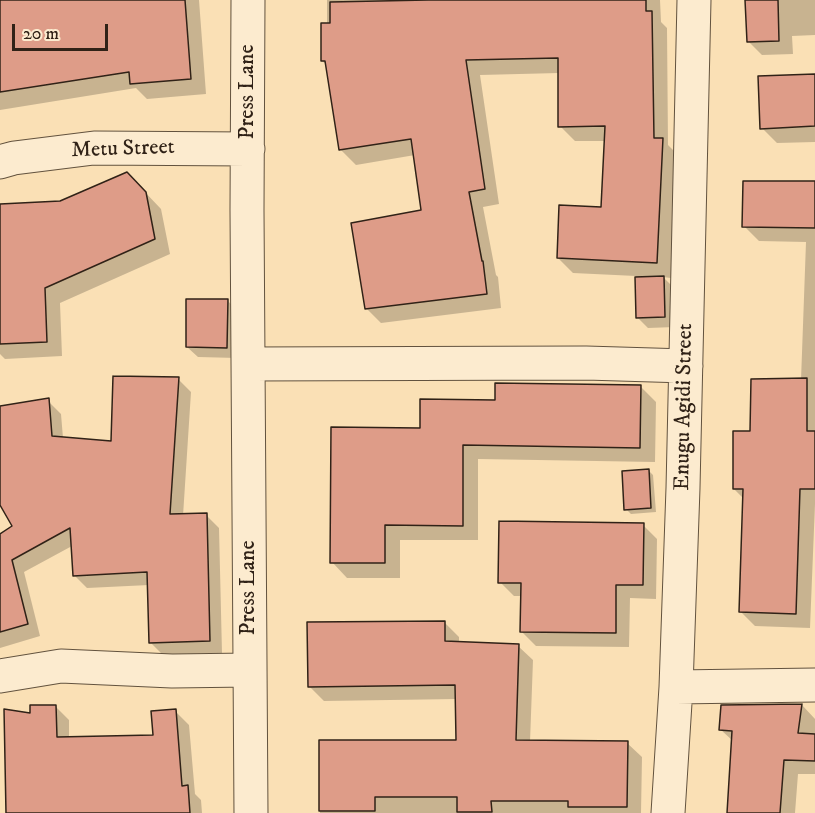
<!DOCTYPE html>
<html>
<head>
<meta charset="utf-8">
<style>
  body { margin:0 }
  #map { position:relative; width:815px; height:813px; overflow:hidden; background:#fae0b5; font-family:"IM FELL DW Pica",serif }
  canvas { display:block }
  .scale { position:absolute; left:12px; top:24px; width:96px; height:27px; box-sizing:border-box; border:3px solid #302217; border-top:0; padding-left:8px; font-size:18px; line-height:21px; white-space:nowrap; color:#302217; -webkit-text-stroke:4px #fcebcf; paint-order:stroke }
</style>
</head>
<body>
<div id="map">
<canvas width="815" height="813"></canvas>
<div class="scale">20 m</div>
</div>
<script>
const g = document.querySelector('canvas').getContext('2d');
g.lineJoin = 'round';
function paint(path, color) { g.fillStyle = color; g.fill(path, 'evenodd'); }
const shape = rows => new Path2D(rows.map(r => 'M' + r).join(''));
function trace(path, color, width, dash) { g.strokeStyle = color; g.lineWidth = width; g.lineCap = dash ? 'butt' : 'round'; g.setLineDash(dash || []); g.stroke(path); }
function label(font, color, halo, rows, align = 'center') {
  g.font = font + ' "IM FELL DW Pica",serif'; g.lineWidth = 5; g.setLineDash([]); g.textBaseline = 'middle'; g.strokeStyle = halo; g.fillStyle = color; for (const [text, x, y, turn = 0] of rows) {
    g.save(); g.translate(x, y); g.rotate((+turn || 0) * Math.PI / 180); g.textAlign = isNaN(turn) ? turn : align; if (halo) g.strokeText(text, 0, 0); g.fillText(text, 0, 0); g.restore();
  }
}
paint(shape([
  [0,0,199,0,206,94,147,99,136,88,0,110],
  [327,0,660,0,661,22,667,28,668,145,678,155,671,278,663,277,674,288,675,327,648,328,638,318,636,276,573,273,558,258,602,208,606,141,575,141,560,126,559,73,480,75,499,204,483,207,496,275,498,277,501,308,381,323,366,308,423,212,415,155,356,165,341,150,328,66,322,61,327,25],
  [771,0,815,0,815,35,792,36,793,54,762,55,749,42],
  [815,75,815,142,777,143,762,128],
  [815,183,815,504,810,628,755,626,740,611,744,499,734,489,752,433,801,380,806,242,759,241,744,226],
  [142,189,161,209,170,254,60,303,62,356,5,359,0,354,0,205,61,202],
  [228,301,238,312,237,358,198,357,187,347],
  [178,379,191,392,183,516,206,515,219,528,222,653,163,655,150,642,149,585,87,588,74,575,72,546,24,572,40,636,0,648,0,536,62,492,0,504,0,415,49,402,61,414,63,438,112,443],
  [641,387,656,402,655,462,478,459,478,540,400,540,400,578,347,578,332,562,421,429,496,401],
  [648,470,653,475,656,512,631,514,626,509],
  [643,525,657,539,656,599,630,598,629,647,536,646,522,632,522,596,514,596,500,582],
  [444,622,459,637,459,643,518,646,533,660,530,742,627,743,642,757,641,813,320,813,320,742,458,741,457,699,324,701,310,687],
  [802,705,815,719,815,774,798,774,795,813,729,813,733,741,721,730,722,707],
  [55,706,69,720,69,739,154,736,175,711,189,725,195,794,201,800,202,813,8,813,31,715]
]), '#0003');
const building = shape([
  [0,0,185,0,191,79,130,84,129,72,0,92,0,0],
  [428,0,646,0,646,11,652,11,654,138,663,138,657,263,557,258,559,205,601,207,605,126,558,127,558,58,466,60,485,189,469,192,482,261,483,261,487,294,365,309,351,223,421,210,411,139,339,150,325,61,321,61,321,23,330,23,330,2,428,0],
  [745,0,778,0,779,41,747,42,745,0],
  [815,74,815,126,760,129,758,76,815,74],
  [127,172,146,192,155,239,45,288,47,342,0,344,0,204,60,201,127,172],
  [743,181,815,181,815,228,742,227,743,181],
  [664,276,665,317,636,318,635,277,664,276],
  [186,299,228,299,227,348,186,347,186,299],
  [113,376,179,377,170,514,207,513,210,641,149,643,147,572,73,576,70,528,12,560,28,624,0,632,0,534,12,526,0,505,0,406,49,398,52,436,111,441,113,376],
  [807,378,807,431,815,431,815,489,800,489,796,614,739,612,743,489,733,489,733,431,750,431,751,379,807,378],
  [495,383,641,385,640,448,463,445,463,526,385,525,385,563,330,563,331,427,420,428,420,399,495,400,495,383],
  [649,469,651,508,624,510,622,471,649,469],
  [499,521,644,523,643,585,616,585,616,633,520,632,521,583,498,583,499,521],
  [445,621,445,641,519,644,516,740,628,741,627,807,568,807,568,801,491,801,492,812,457,812,457,797,375,797,375,811,319,811,319,740,456,740,455,685,308,687,307,622,445,621],
  [802,704,798,733,815,734,815,761,784,760,780,813,727,813,732,731,719,730,721,705,802,704],
  [30,705,56,705,57,737,153,735,151,711,176,709,182,786,188,785,190,813,6,813,4,709,30,713,30,705]
]);
paint(building, '#de9c88');
trace(building, '#302217', 1.5);
const street = shape([
  [248,0,247,210,251,813],
  [0,162,14,158,94,148,248,149],
  [248,364,586,363,686,366],
  [0,676,61,666,172,671,249,670],
  [676,687,815,685],
  [668,813,676,687,683,488,694,0]
]);
trace(street, '#62523e', 35);
trace(street, '#fcebcf', 33);
label('22px', '#302217', '#fcebcf', [
  ["Press Lane",248,92,-90],
  ["Metu Street",123,150,-2],
  ["Enugu Agidi Street",685,407,-89],
  ["Press Lane",249,588,-90]
]);
</script>
</body>
</html>
